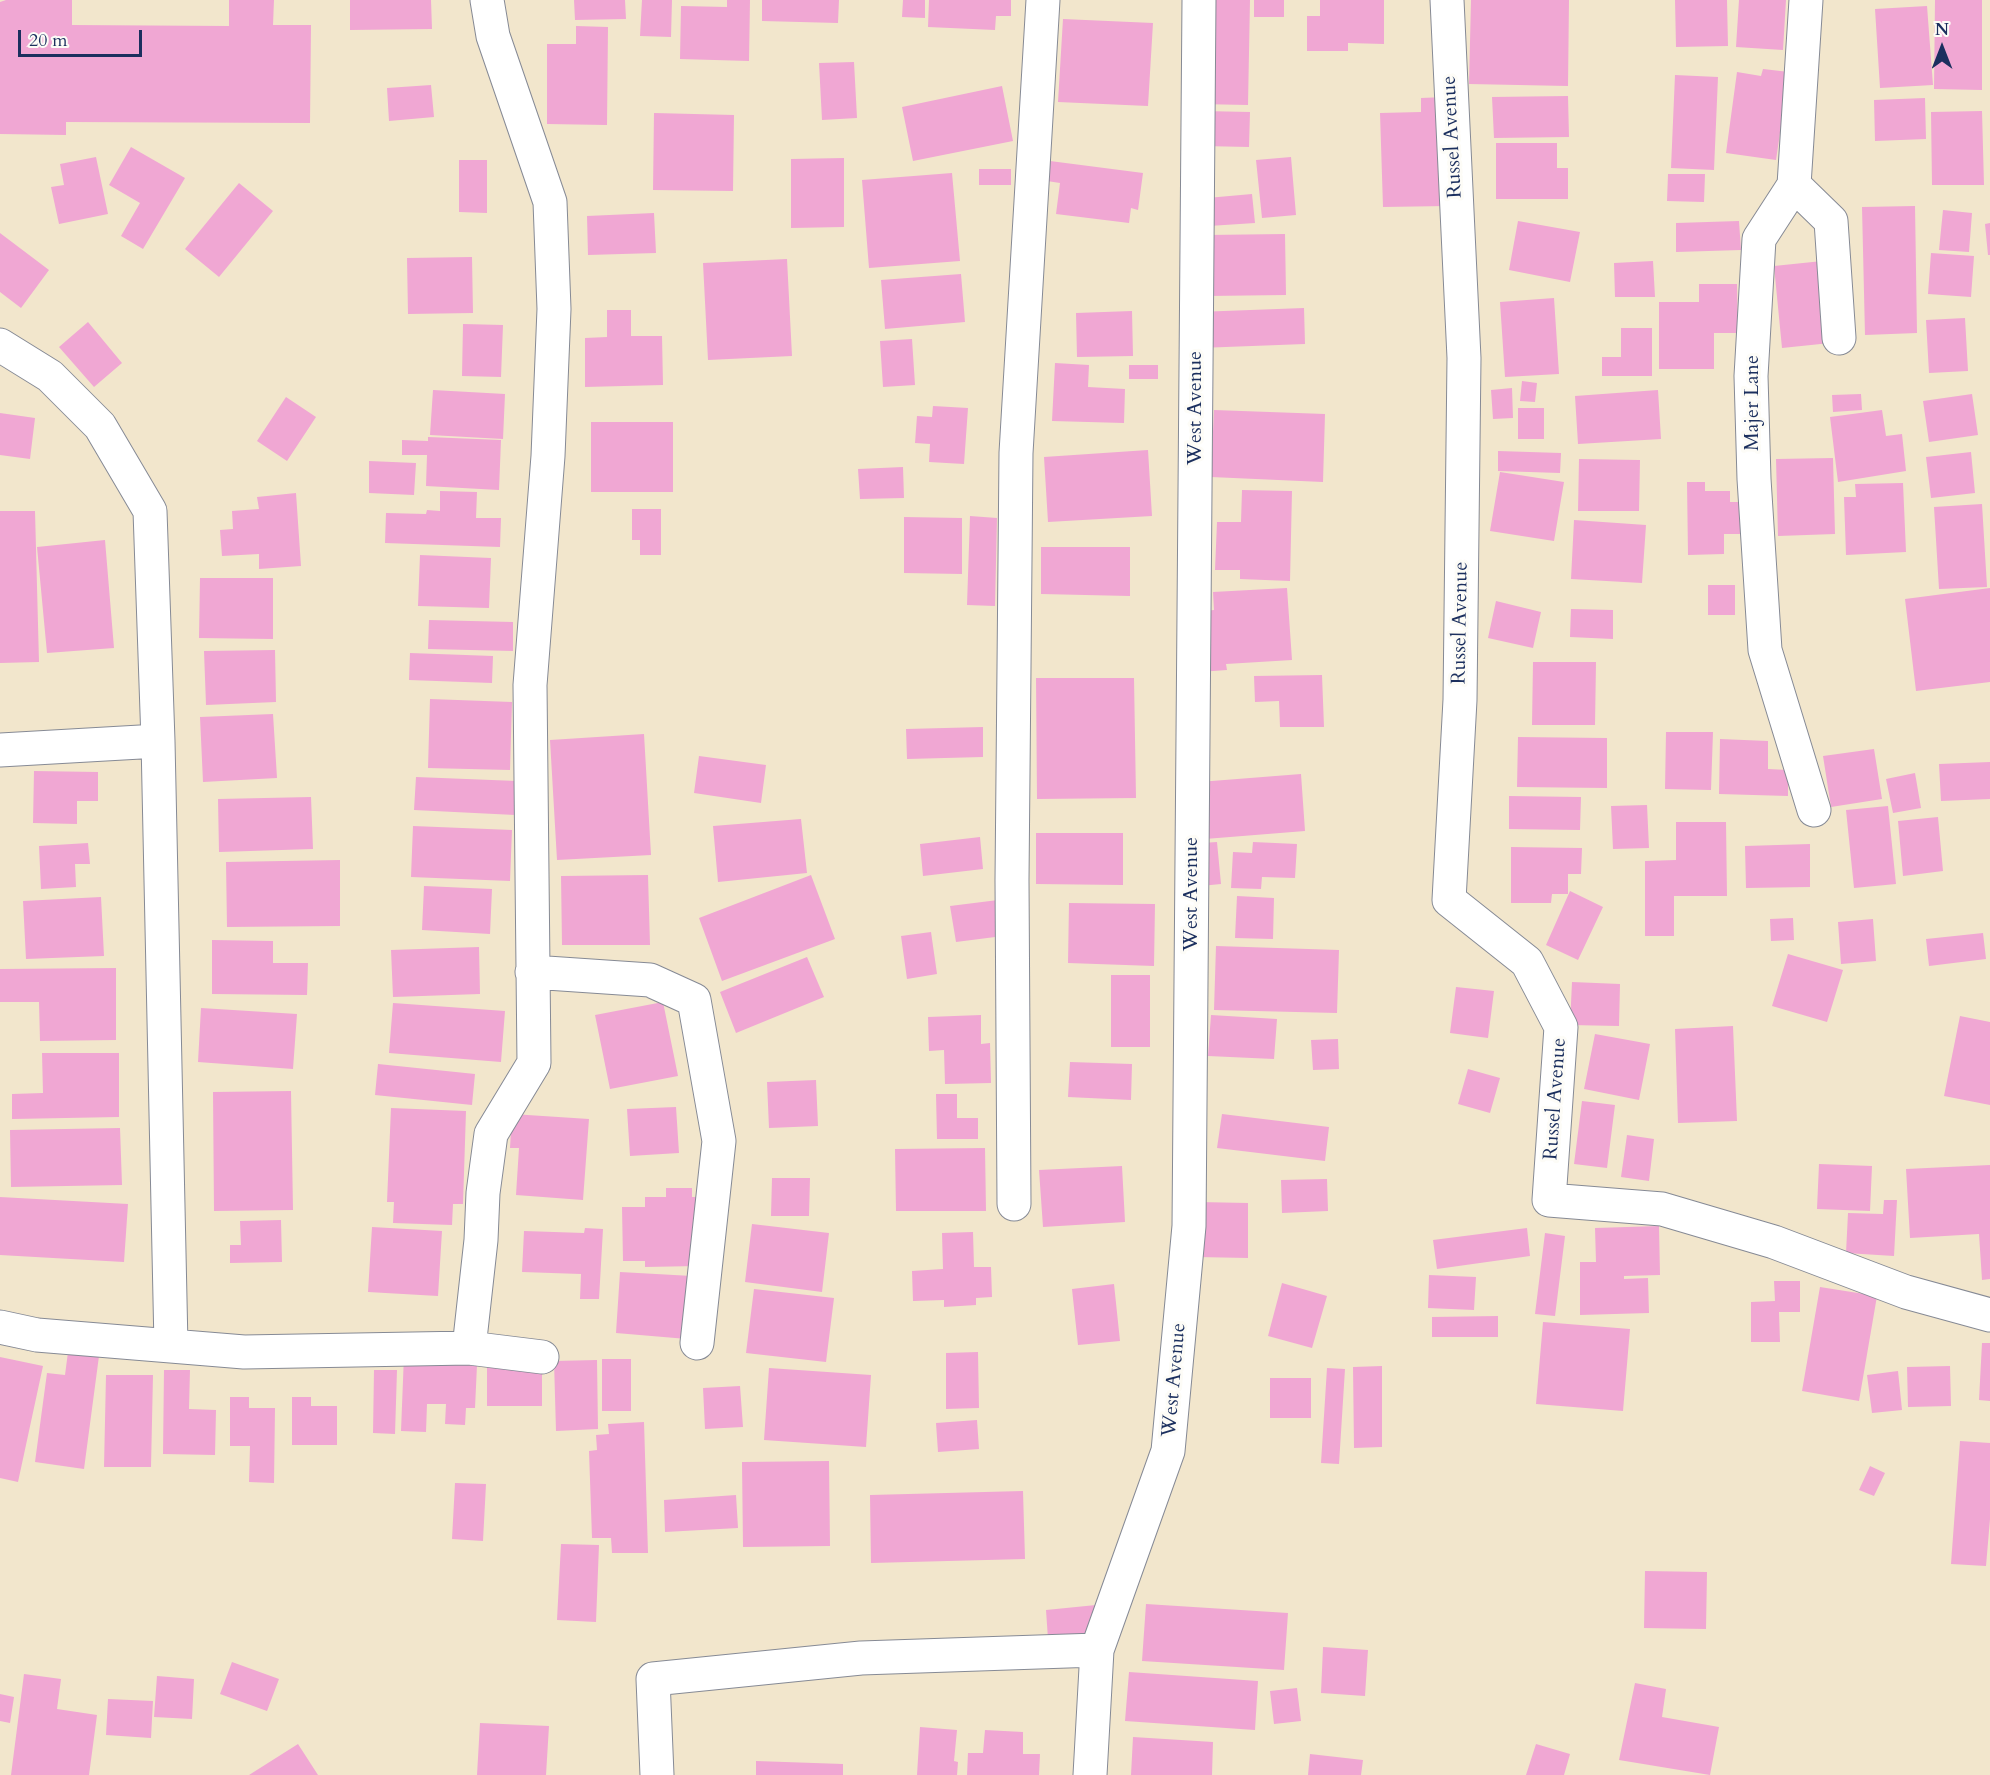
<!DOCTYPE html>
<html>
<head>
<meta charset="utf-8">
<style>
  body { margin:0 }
  #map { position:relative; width:1990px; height:1775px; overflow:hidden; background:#f2e6cc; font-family:Cardo,serif }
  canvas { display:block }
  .north { position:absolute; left:1912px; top:18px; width:60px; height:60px; -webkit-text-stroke:4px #fdfcf7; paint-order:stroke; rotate:0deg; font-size:16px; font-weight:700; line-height:24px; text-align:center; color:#1b2f5e }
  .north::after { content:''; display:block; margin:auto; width:21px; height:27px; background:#1b2f5e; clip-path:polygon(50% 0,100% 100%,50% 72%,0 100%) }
  .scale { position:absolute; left:18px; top:30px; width:124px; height:27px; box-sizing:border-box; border:3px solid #1b2f5e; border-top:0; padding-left:8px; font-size:18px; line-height:21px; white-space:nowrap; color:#1b2f5e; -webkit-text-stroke:4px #fdfcf7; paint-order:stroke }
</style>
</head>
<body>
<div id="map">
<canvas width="1990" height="1775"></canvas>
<div class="north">N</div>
<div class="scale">20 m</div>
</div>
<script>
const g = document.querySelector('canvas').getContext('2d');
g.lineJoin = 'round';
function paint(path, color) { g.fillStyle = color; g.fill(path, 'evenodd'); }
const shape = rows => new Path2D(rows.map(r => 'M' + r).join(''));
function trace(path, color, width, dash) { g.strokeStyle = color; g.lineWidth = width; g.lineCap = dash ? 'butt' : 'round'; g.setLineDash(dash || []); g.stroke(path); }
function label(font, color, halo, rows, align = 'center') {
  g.font = font + ' Cardo,serif'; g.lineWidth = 6; g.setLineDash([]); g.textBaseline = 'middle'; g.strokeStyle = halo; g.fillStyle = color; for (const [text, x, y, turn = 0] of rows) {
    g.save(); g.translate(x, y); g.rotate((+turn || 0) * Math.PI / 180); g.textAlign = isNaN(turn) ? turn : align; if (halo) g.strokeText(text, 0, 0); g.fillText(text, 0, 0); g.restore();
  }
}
paint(shape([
  [6,0,72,0,72,25,229,26,229,0,274,0,273,25,311,25,310,123,66,122,66,135,0,134,0,2],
  [350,0,431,0,432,29,350,30],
  [574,0,625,0,626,19,575,20],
  [642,0,672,0,671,37,640,36],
  [727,0,750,0,749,61,680,59,681,6,727,7],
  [762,0,839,0,838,23,762,21],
  [903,0,925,0,925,18,902,17],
  [929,0,1011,0,1011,16,996,16,995,30,928,27],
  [1200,0,1250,0,1248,105,1198,104],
  [1254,0,1284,0,1284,17,1254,17],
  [1320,0,1384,0,1384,44,1348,43,1348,51,1307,51,1307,16,1320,16],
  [1471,0,1569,0,1568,86,1469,84],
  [1675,0,1727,0,1728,46,1676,47],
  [1739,0,1786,0,1783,50,1736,47],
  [1935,0,1982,0,1982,90,1934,89],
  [1927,6,1933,85,1880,88,1875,9],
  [1063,19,1153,23,1148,106,1058,102],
  [576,26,608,27,607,125,547,124,547,44,576,44],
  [854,62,857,118,822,120,819,63],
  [1763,69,1789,72,1776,160,1726,153,1737,72,1761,76],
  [1675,75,1718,77,1714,170,1671,168],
  [431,85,434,117,389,121,387,88],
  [1002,86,1013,141,913,161,902,107],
  [1568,96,1569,137,1494,138,1492,97],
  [1445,97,1447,206,1383,207,1380,113,1421,112,1421,98],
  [1925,98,1926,139,1875,141,1874,100],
  [1203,111,1250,112,1249,147,1202,146],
  [1982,111,1984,185,1932,185,1931,112],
  [654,113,734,115,733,191,653,190],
  [1496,143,1557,143,1557,168,1568,168,1568,199,1496,199],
  [131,147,185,178,143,249,121,236,140,203,109,185],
  [96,157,108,214,59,224,51,187,64,185,60,164],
  [1291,157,1296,215,1262,218,1256,160],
  [844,158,844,227,791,228,791,159],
  [459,160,487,160,487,213,459,212],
  [1050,161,1143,173,1138,210,1131,208,1129,223,1056,214,1060,183,1047,181],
  [979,169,1011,169,1011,185,979,185],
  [952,173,960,261,869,268,862,180],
  [1668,174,1705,174,1704,202,1667,201],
  [239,183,273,211,219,277,185,249],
  [1252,194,1255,223,1209,226,1207,198],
  [1915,206,1917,333,1865,335,1862,207],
  [1943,210,1972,213,1969,252,1939,250],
  [654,213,656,253,588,255,587,216],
  [1518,221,1580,232,1570,282,1509,270],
  [1739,221,1741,250,1676,252,1676,223],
  [1990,223,1990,255,1988,255,1985,224],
  [0,233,49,270,21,308,0,292],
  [1285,234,1286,295,1207,296,1206,235],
  [1931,253,1974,256,1971,297,1928,294],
  [472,257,473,313,408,314,407,258],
  [787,259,792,356,708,360,703,263],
  [1832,260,1840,342,1782,348,1774,266],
  [1653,261,1655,297,1615,297,1614,263],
  [961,274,965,322,885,329,881,280],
  [1699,284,1737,284,1738,333,1714,333,1714,369,1659,369,1659,302,1699,302],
  [1554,298,1559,374,1505,377,1500,302],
  [1304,308,1305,344,1199,348,1197,312],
  [607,310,631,310,631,336,662,336,663,385,585,387,585,338,607,337],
  [1132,311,1133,356,1077,357,1076,313],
  [1965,318,1968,371,1929,373,1926,320],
  [88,322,122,363,94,387,59,347],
  [463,324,503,325,501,377,462,376],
  [1621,328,1652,328,1652,376,1602,376,1602,357,1621,357],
  [912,339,915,385,883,387,880,341],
  [1055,363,1089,365,1088,387,1125,389,1124,423,1052,421],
  [1129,365,1158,365,1158,379,1129,379],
  [1522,381,1537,383,1535,402,1520,401],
  [1512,388,1513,418,1493,419,1491,390],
  [433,390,505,394,503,439,430,435],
  [1658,390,1661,439,1578,444,1575,396],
  [1861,394,1862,410,1833,412,1832,395],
  [1972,394,1978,435,1929,442,1923,401],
  [286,397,316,417,287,461,257,441],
  [933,406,968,408,964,464,929,462,930,444,915,443,917,416,932,417],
  [1518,408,1544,408,1544,439,1518,439],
  [1214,410,1325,414,1323,482,1211,477],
  [1882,410,1886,436,1902,434,1906,471,1838,482,1830,417],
  [0,413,35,418,30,459,0,455],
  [591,422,673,422,673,492,591,492],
  [428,437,501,440,499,490,426,486,427,455,402,455,402,440,428,441],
  [1148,450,1152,516,1048,522,1044,457],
  [1498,451,1561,453,1560,473,1498,471],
  [1971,452,1975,493,1931,498,1926,457],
  [1833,458,1835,534,1778,536,1776,459],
  [1579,459,1640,460,1639,511,1578,511],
  [369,461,416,463,414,495,369,493],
  [903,467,904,498,860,499,858,469],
  [1500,472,1564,482,1554,541,1490,531],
  [1687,482,1705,482,1705,491,1730,491,1730,502,1744,502,1745,534,1724,534,1724,554,1688,555],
  [1903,483,1906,552,1846,555,1844,497,1856,497,1855,484],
  [1242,490,1292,491,1290,581,1240,579,1240,570,1215,570,1217,522,1241,522],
  [440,491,477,492,476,518,501,518,500,547,385,543,386,513,426,514,427,510,440,511],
  [296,493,301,566,259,569,259,554,222,556,220,530,233,529,232,511,259,509,257,497],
  [1982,504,1987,587,1939,589,1934,507],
  [632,509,661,509,661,555,640,555,640,540,632,540],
  [0,511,35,511,39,662,0,663],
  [970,516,997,518,995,606,967,605],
  [904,517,962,518,962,574,904,573],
  [1574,520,1646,525,1642,583,1571,579],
  [105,540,114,648,47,653,37,547],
  [1041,547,1130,547,1130,596,1041,594],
  [420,555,491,558,489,608,418,606],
  [200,578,273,578,273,639,199,638],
  [1708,585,1735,585,1735,615,1708,615],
  [1287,588,1292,660,1226,664,1227,670,1199,672,1195,612,1214,610,1213,592],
  [1990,588,1990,682,1916,691,1905,599],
  [1496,601,1541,612,1533,648,1488,638],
  [1571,609,1613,610,1613,639,1570,637],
  [429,620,513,622,513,651,428,649],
  [275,650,276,702,206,705,204,651],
  [410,653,493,656,492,683,409,680],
  [1533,662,1596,662,1595,725,1532,725],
  [1322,675,1324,727,1280,727,1279,701,1255,702,1254,676],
  [1036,678,1134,678,1136,798,1037,799],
  [430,699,512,702,510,770,428,768],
  [273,714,277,778,203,782,200,717],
  [983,727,983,757,907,759,906,729],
  [1666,732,1713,732,1711,790,1665,789],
  [644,734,651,855,557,860,550,740],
  [1518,737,1607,738,1607,788,1517,787],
  [1720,739,1768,741,1768,769,1788,770,1788,796,1719,794],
  [1874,749,1882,799,1831,807,1823,756],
  [699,756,766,765,761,803,694,793],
  [1990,762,1990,799,1941,801,1939,764],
  [34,771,98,772,98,801,77,801,77,824,33,823],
  [1915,773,1921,808,1893,813,1886,779],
  [1301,774,1305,831,1205,839,1199,782],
  [416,777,517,781,515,815,414,810],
  [1509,796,1581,797,1580,830,1509,829],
  [311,797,313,849,219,852,218,799],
  [1647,805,1649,848,1613,849,1611,806],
  [1888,806,1896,884,1854,888,1846,810],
  [1938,817,1943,871,1903,876,1898,821],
  [801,819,807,873,718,882,713,826],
  [1676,822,1726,822,1727,896,1674,896,1674,936,1645,936,1645,861,1676,860],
  [413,826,512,830,510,881,411,877],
  [1036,833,1123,833,1123,885,1036,884],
  [980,837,983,869,923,876,920,844],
  [1217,842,1221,884,1190,887,1186,844],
  [1253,842,1297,844,1295,878,1262,877,1261,889,1231,888,1233,852,1252,853],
  [88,843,90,864,75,864,76,887,41,889,39,846],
  [1810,844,1810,887,1746,888,1745,846],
  [1511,847,1582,848,1581,874,1568,874,1568,894,1552,894,1551,903,1511,903],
  [340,860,340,926,227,927,226,862],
  [648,875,650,945,562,945,561,876],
  [811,875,835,939,722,981,699,918],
  [424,886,492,889,490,934,422,930],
  [1570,891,1603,907,1578,960,1546,945],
  [1237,896,1274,898,1273,939,1235,938],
  [101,897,104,956,26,959,23,901],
  [998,900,1003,936,956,942,950,906],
  [1069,903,1155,904,1154,966,1068,963],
  [1793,918,1794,940,1771,941,1770,919],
  [1873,919,1876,961,1841,964,1838,922],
  [931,932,937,974,907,979,901,936],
  [1983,933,1986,959,1929,966,1926,939],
  [212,940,273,941,273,963,308,963,307,995,212,994],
  [1216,946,1339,950,1337,1013,1214,1010],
  [479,947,480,994,393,997,391,950],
  [1788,954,1843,970,1827,1022,1772,1006],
  [807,957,824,997,736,1033,720,992],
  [116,968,116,1040,40,1041,39,1002,0,1002,0,969],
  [1111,975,1150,975,1150,1047,1111,1047],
  [1572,982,1620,984,1619,1026,1570,1025],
  [1456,987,1494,991,1488,1038,1450,1033],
  [663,1002,678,1076,610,1089,595,1015],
  [393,1003,505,1011,501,1062,389,1053],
  [201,1008,297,1014,293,1069,198,1062],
  [981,1015,981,1044,990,1043,991,1083,945,1084,944,1050,929,1051,928,1017],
  [1211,1015,1277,1019,1274,1059,1208,1056],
  [1960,1016,1990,1022,1990,1105,1944,1096],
  [1733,1026,1737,1121,1678,1123,1675,1029],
  [1595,1034,1650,1044,1639,1100,1584,1089],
  [1338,1039,1339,1069,1313,1070,1311,1040],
  [42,1053,119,1053,119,1117,12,1119,12,1094,43,1093],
  [1070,1062,1132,1064,1131,1100,1068,1097],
  [378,1064,475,1074,472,1105,375,1095],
  [1468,1069,1500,1078,1490,1113,1458,1104],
  [816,1080,818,1126,769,1128,767,1082],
  [291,1091,293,1210,214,1211,213,1092],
  [936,1094,957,1094,957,1118,978,1118,978,1139,937,1139],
  [1582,1101,1615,1105,1607,1168,1574,1164],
  [676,1107,679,1153,630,1156,627,1109],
  [391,1108,466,1111,463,1204,453,1204,452,1225,393,1223,394,1202,387,1202],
  [512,1114,589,1119,583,1200,516,1195,519,1148,510,1148],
  [1222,1114,1329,1127,1325,1161,1217,1148],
  [120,1128,122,1185,11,1187,10,1130],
  [1627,1135,1654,1139,1649,1181,1621,1177],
  [985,1148,986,1211,896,1211,895,1149],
  [1819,1164,1872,1166,1870,1211,1817,1209],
  [1990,1165,1990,1279,1982,1280,1979,1234,1910,1238,1906,1169],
  [1122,1166,1125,1222,1043,1227,1039,1170],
  [772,1178,810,1178,809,1216,771,1216],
  [1327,1179,1328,1211,1282,1213,1281,1180],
  [666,1188,692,1188,692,1197,697,1197,697,1266,645,1267,645,1261,623,1261,622,1207,645,1207,645,1197,666,1197],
  [0,1197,128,1204,124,1262,0,1255],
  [1884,1200,1897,1200,1894,1256,1846,1253,1848,1213,1883,1214],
  [1198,1202,1248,1203,1248,1258,1197,1257],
  [281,1220,282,1262,230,1263,230,1245,241,1245,240,1221],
  [752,1224,829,1233,822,1292,745,1282],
  [1659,1226,1660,1275,1624,1276,1624,1279,1648,1278,1649,1313,1580,1315,1580,1262,1596,1262,1595,1228],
  [372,1227,442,1231,438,1296,368,1292],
  [585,1228,603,1229,599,1299,580,1299,581,1274,522,1272,524,1231,584,1233],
  [1527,1228,1530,1256,1437,1269,1433,1240],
  [973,1232,974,1267,991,1267,992,1297,976,1298,976,1305,944,1307,944,1300,913,1301,912,1271,943,1269,942,1233],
  [1545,1233,1565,1236,1555,1316,1535,1314],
  [620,1272,692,1276,687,1339,616,1333],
  [1429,1275,1476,1277,1474,1310,1428,1308],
  [1774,1281,1800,1281,1800,1312,1779,1312,1780,1342,1751,1342,1751,1302,1775,1301],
  [1282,1283,1327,1296,1312,1348,1268,1336],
  [1114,1284,1120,1341,1078,1345,1072,1289],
  [1820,1287,1877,1296,1859,1401,1802,1391],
  [754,1289,834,1298,826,1362,746,1353],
  [1498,1316,1498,1337,1432,1337,1432,1317],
  [1543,1322,1630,1329,1623,1411,1536,1404],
  [1982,1343,1990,1343,1990,1401,1979,1400],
  [68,1352,99,1356,84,1469,35,1462,47,1373,65,1375],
  [978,1352,979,1408,946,1409,946,1353],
  [404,1355,429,1364,477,1365,475,1408,466,1408,465,1425,445,1424,446,1404,427,1404,426,1432,401,1431],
  [0,1357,43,1366,18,1482,0,1478],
  [602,1359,631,1359,631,1411,602,1411],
  [597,1360,598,1429,556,1431,554,1361],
  [1382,1366,1382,1447,1354,1448,1353,1367],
  [1950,1366,1951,1406,1908,1407,1907,1367],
  [487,1367,542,1367,542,1406,487,1406],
  [769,1368,871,1375,866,1447,764,1440],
  [1327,1368,1345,1369,1339,1464,1321,1463],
  [164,1370,190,1370,189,1409,216,1410,215,1455,163,1454],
  [374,1370,397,1370,395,1434,373,1433],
  [1898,1371,1902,1410,1872,1413,1867,1375],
  [106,1375,153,1375,151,1467,104,1467],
  [1270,1378,1311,1378,1311,1418,1270,1418],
  [740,1386,743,1427,705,1429,703,1388],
  [230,1397,249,1397,249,1408,275,1408,274,1483,249,1482,250,1446,230,1446],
  [292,1397,311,1397,311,1406,337,1406,337,1445,292,1445],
  [977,1420,979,1449,938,1452,936,1423],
  [644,1422,648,1553,612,1553,611,1538,592,1538,589,1451,597,1450,596,1435,609,1434,608,1424],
  [1960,1441,1990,1443,1990,1519,1986,1566,1951,1564],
  [829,1461,830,1546,743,1547,742,1462],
  [1870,1466,1885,1473,1874,1496,1859,1490],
  [455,1483,486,1484,483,1541,452,1539],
  [1023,1491,1025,1559,871,1563,870,1495],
  [736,1495,738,1528,665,1532,664,1500],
  [561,1544,599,1545,596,1622,557,1620],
  [1645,1571,1707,1572,1706,1629,1644,1628],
  [1146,1604,1288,1613,1284,1670,1142,1661],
  [1096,1605,1099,1635,1048,1639,1046,1610],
  [1323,1647,1368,1650,1365,1696,1321,1693],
  [232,1662,279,1679,267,1711,220,1694],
  [1129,1672,1258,1681,1255,1730,1125,1721],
  [24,1674,61,1679,57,1709,97,1715,89,1775,11,1775],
  [157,1676,194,1679,192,1719,154,1717],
  [1635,1683,1666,1689,1662,1717,1719,1727,1710,1775,1619,1760],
  [1297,1688,1301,1721,1274,1724,1270,1691],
  [0,1694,14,1697,10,1723,0,1721],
  [108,1699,153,1701,151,1738,106,1735],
  [480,1723,549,1726,546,1775,477,1775],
  [920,1727,957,1730,954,1761,958,1762,957,1775,917,1775],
  [985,1730,1023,1732,1023,1754,1040,1754,1039,1775,967,1775,968,1753,983,1753],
  [1133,1737,1213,1742,1212,1775,1131,1775],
  [298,1744,318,1775,249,1775],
  [1536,1744,1570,1754,1564,1775,1526,1775],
  [1310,1754,1363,1760,1361,1775,1308,1775],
  [756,1761,843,1764,843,1775,756,1775]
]), '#f0a7d3');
const street = shape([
  [1447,0,1464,358,1460,700,1449,900,1527,962,1561,1027,1549,1200,1662,1209,1774,1242,1906,1292,1990,1315],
  [1806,0,1794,185,1759,239,1751,376,1754,479,1765,650,1814,810],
  [1794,185,1831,221,1839,338],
  [0,345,50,376,100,426,150,511,158,741,171,1345],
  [0,750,158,741],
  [532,972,650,980,694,1000,719,1141,697,1343],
  [1014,1204,1012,880,1016,453,1043,0],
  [0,1327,37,1335,244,1352,469,1348,542,1357],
  [469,1348,481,1240,483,1193,491,1134,534,1063,530,685,548,456,554,309,550,202,493,36,487,0],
  [657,1775,653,1679,861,1658,1097,1650],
  [1090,1775,1097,1650,1168,1451,1189,1226,1199,0]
]);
trace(street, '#868a95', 35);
trace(street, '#fff', 33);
label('20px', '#1b2f5e', '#fdfcf7', [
  ["Russel Avenue",1453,137,-93],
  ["Majer Lane",1753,403,-90],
  ["West Avenue",1196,408,-90],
  ["Russel Avenue",1461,623,-89],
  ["West Avenue",1192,894,-90],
  ["Russel Avenue",1556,1099,-86],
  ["West Avenue",1175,1380,-85]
]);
</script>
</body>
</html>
